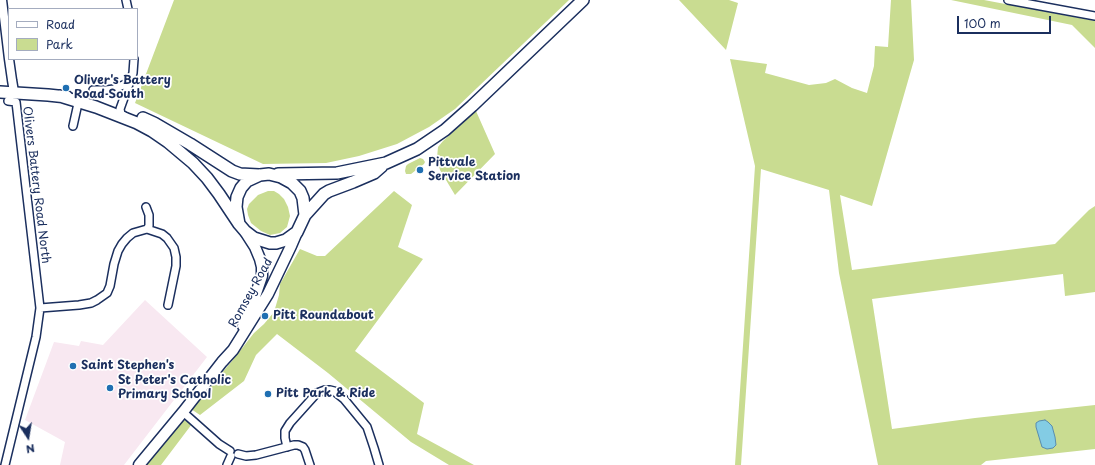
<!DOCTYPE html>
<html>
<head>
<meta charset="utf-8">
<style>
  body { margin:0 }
  #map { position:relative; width:1095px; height:465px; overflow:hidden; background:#fff; font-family:"Playpen Sans",sans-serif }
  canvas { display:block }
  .legend { position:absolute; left:8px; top:8px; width:130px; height:52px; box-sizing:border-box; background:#fff; border:1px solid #a4acbf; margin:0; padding:5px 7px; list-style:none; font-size:12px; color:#1b2f5e }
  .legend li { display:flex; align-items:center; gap:8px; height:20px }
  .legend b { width:20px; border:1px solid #a4acbf }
  .north { position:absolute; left:8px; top:417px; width:40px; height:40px; -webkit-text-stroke:3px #fff; paint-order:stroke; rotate:168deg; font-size:11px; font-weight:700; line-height:16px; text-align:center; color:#1b2f5e }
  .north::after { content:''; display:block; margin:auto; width:14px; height:18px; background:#1b2f5e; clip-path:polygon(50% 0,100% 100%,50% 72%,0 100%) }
  .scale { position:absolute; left:957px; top:16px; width:94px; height:18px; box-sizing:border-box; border:2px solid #1b2f5e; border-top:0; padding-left:5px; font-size:12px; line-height:14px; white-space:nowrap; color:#1b2f5e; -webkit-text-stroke:3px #fff; paint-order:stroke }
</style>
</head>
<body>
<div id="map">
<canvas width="1095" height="465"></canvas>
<ul class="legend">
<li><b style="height:5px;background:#fff"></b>Road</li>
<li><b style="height:11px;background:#c9dc91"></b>Park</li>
</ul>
<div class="north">N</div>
<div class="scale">100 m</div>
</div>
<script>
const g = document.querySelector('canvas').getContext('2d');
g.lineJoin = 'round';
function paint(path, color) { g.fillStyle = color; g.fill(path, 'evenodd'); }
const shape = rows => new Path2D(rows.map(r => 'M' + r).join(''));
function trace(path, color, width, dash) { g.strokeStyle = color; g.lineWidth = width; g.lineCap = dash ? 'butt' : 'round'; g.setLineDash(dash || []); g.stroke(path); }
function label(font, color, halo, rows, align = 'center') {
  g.font = font + ' "Playpen Sans",sans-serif'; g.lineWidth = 3.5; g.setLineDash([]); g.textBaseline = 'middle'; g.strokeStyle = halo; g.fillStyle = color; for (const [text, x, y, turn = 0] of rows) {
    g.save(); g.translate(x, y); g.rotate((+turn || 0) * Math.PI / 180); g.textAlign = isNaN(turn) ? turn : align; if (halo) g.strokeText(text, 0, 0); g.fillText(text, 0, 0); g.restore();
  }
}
paint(shape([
  [145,300,207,357,124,465,60,465,65,442,25,420,54,342,79,346,81,341,103,345]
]), '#f8e8f1');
paint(shape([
  [174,0,569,0,455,109,429,127,397,144,359,156,326,163,263,164,135,103],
  [679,0,729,0,738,3,726,50],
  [891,0,911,0,914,60,872,206,840,195,852,270,1055,244,1089,210,1095,206,1095,292,1065,296,1063,274,872,299,892,429,975,418,1095,405,1095,449,986,461,981,465,878,465,839,273,829,190,761,169,741,465,735,465,755,166,730,59,767,64,765,73,809,85,826,83,835,79,852,88,867,93,874,66,875,46,888,47],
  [951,0,984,0,1095,21,1095,48,1072,25],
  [476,111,495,154,455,195,440,170,437,158,438,147,443,141],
  [420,158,423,159,425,162,424,164,411,174,406,174,405,171,406,166,408,164],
  [268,191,274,191,279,194,284,199,288,207,290,216,287,227,280,233,270,235,261,231,251,223,248,215,247,209,249,204,258,195],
  [394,191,412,205,398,247,423,259,355,351,424,403,417,434,474,465,449,465,411,442,328,373,277,334,256,355,244,381,200,415,191,409,232,361,254,333,264,324,274,312,279,295,280,284,300,249,317,256,325,256],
  [182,419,192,424,161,465,144,465]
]), '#c9dc91');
const water = shape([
  [1045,420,1048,422,1052,426,1055,437,1056,445,1053,448,1047,449,1042,447,1036,427,1036,423,1039,421,1045,420]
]);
paint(water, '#83cce4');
trace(water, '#598dae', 1);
const minor = shape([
  [126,0,128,9],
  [1008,0,1095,16],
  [93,90,106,90,114,89,130,82],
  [126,117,121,114,120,109,133,73,134,59],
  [73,126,79,99],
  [146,207,149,215,149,226,147,229],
  [40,308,79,305,91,303,97,300,107,293,110,286,114,264,118,251,122,244,127,238,133,233,147,229,162,234,167,238,174,248,176,257,176,266,168,305],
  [183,412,219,444,230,451],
  [287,447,285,438,285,431,290,423,317,393,325,390,330,390,334,391,344,399,367,427,374,448,379,465],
  [238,454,246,456,256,455,294,445,298,445,303,447,305,450,310,465],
  [5,465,36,337,40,308,16,102,8,101],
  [227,465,231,456]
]);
const tertiary = shape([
  [2,0,9,59],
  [9,59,12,80,14,92]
]);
const secondary = shape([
  [243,326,252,305,262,276,262,267,260,259,255,247,246,233],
  [139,465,183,412,222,362,233,350,268,294,291,246,297,232]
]);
const primary = shape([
  [0,92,48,95,67,97],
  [60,96,96,107,137,123,152,131,168,142,193,163,207,178,219,194,239,224,245,231,254,238,270,243,276,243,286,240,297,232,305,215,303,198,300,191,292,183,281,177,269,174,260,175,247,181,241,188,237,197,236,207,239,224],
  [143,118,154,123,190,144,232,171,240,174,259,175],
  [278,174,337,173,386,163,417,149,445,130,472,106,583,0],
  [305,215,324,194,329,191,353,182,374,173,382,166]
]);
trace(minor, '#1b2f5e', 10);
trace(tertiary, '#1b2f5e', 11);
trace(secondary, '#1b2f5e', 13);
trace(primary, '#1b2f5e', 14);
trace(minor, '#fff', 7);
trace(tertiary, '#fff', 8);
trace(secondary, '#fff', 10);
trace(primary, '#fff', 11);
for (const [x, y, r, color] of [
  [66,88,4,"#1f6fb2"],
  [420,170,4,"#1f6fb2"],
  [265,316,4,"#1f6fb2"],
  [73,366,4,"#1f6fb2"],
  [110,388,4,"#1f6fb2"],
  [268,394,4,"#1f6fb2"]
]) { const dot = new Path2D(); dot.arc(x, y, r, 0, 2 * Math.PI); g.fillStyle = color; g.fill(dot); trace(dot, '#fff', 1.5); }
label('bold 12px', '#1b2f5e', '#fff', [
  ["Oliver's Battery",74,81],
  ["Road South",74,95],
  ["Pittvale",428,163],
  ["Service Station",428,177],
  ["Pitt Roundabout",273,316],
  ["Saint Stephen's",81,366],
  ["St Peter's Catholic",118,381],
  ["Primary School",118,395],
  ["Pitt Park & Ride",276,394]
], 'left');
label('12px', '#1b2f5e', '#fff', [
  ["Olivers Battery Road North",36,185,83],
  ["Romsey Road",251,293,-61]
]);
</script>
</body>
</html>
